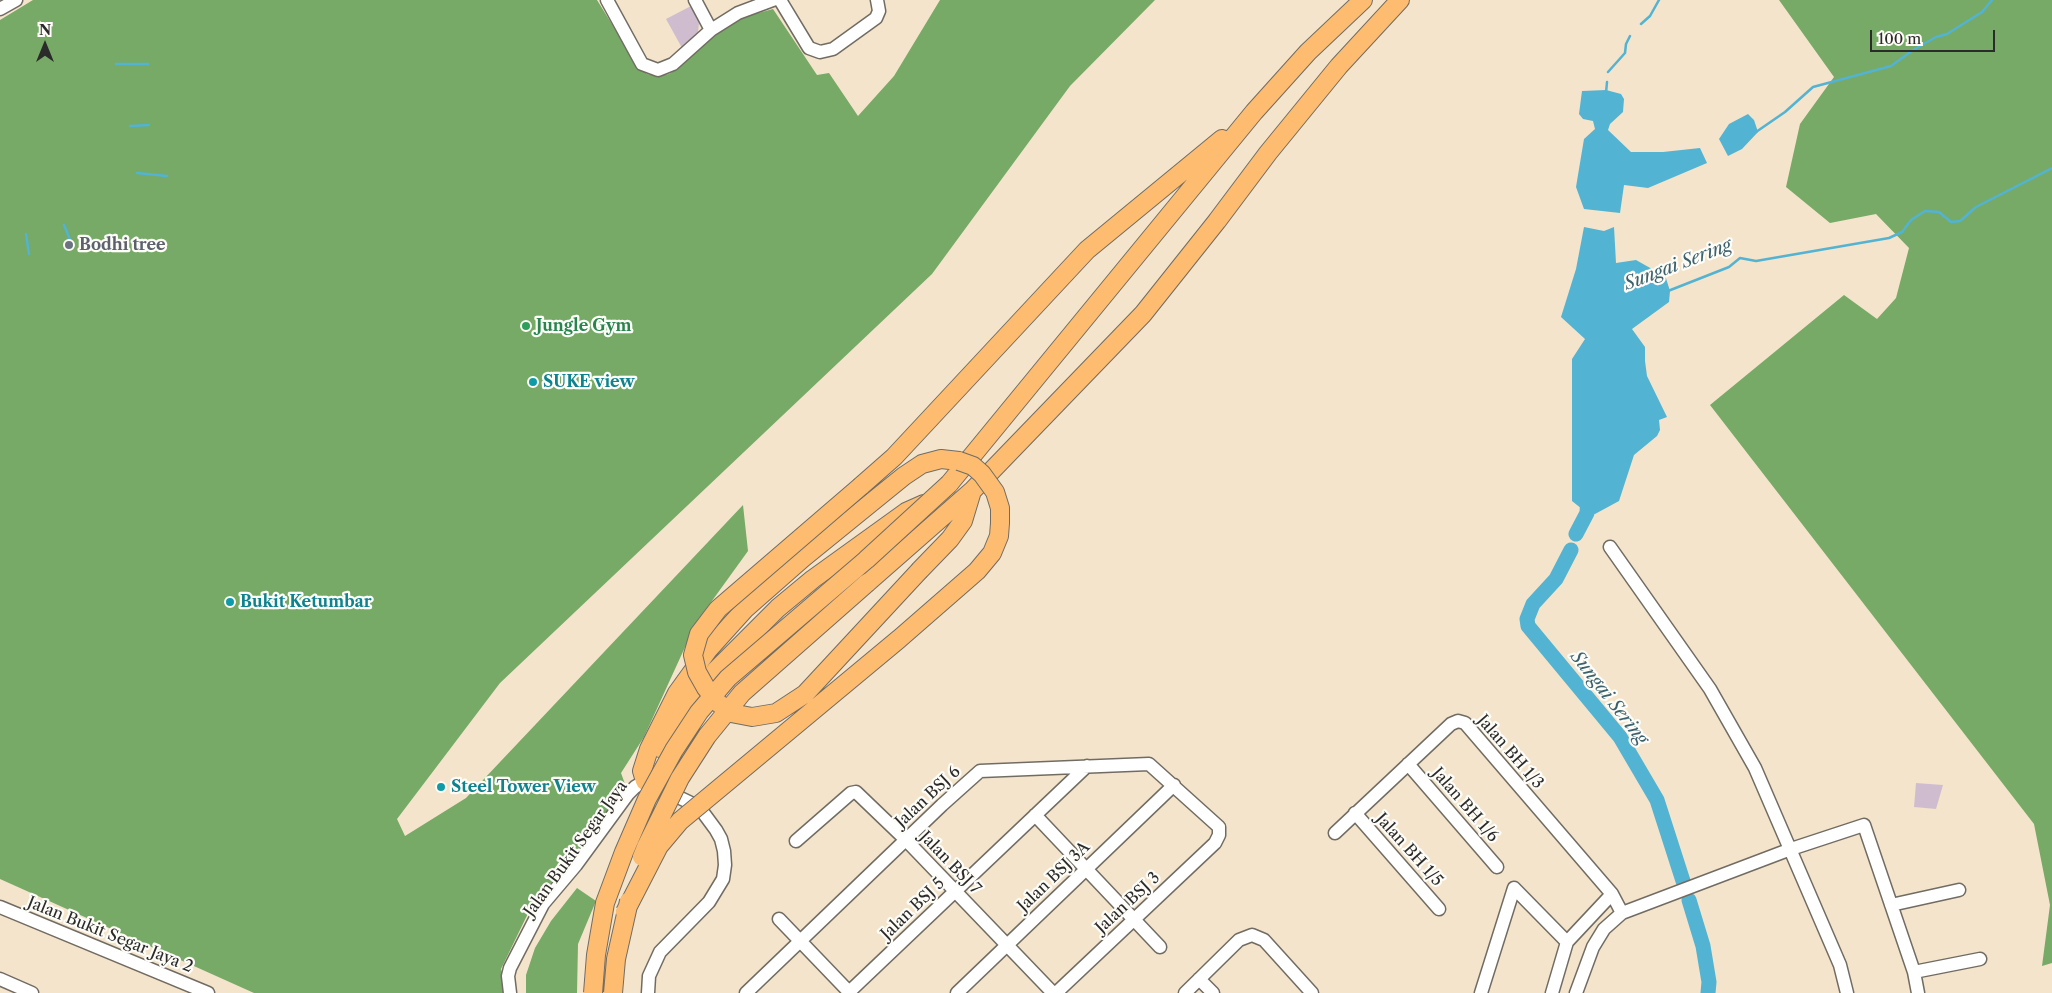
<!DOCTYPE html>
<html>
<head>
<meta charset="utf-8">
<style>
  body { margin:0 }
  #map { position:relative; width:2052px; height:993px; overflow:hidden; background:#f4e4cb; font-family:"Libre Caslon Text",serif }
  canvas { display:block }
  .north { position:absolute; left:20px; top:20px; width:50px; height:50px; -webkit-text-stroke:4px #fdfcf7; paint-order:stroke; rotate:0deg; font-size:14px; font-weight:700; line-height:20px; text-align:center; color:#2b2b2b }
  .north::after { content:''; display:block; margin:auto; width:18px; height:22px; background:#2b2b2b; clip-path:polygon(50% 0,100% 100%,50% 72%,0 100%) }
  .scale { position:absolute; left:1870px; top:30px; width:125px; height:22px; box-sizing:border-box; border:2px solid #2b2b2b; border-top:0; padding-left:6px; font-size:15px; line-height:18px; white-space:nowrap; color:#2b2b2b; -webkit-text-stroke:4px #fdfcf7; paint-order:stroke }
</style>
</head>
<body>
<div id="map">
<canvas width="2052" height="993"></canvas>
<div class="north">N</div>
<div class="scale">100 m</div>
</div>
<script>
const g = document.querySelector('canvas').getContext('2d');
g.lineJoin = 'round';
function paint(path, color) { g.fillStyle = color; g.fill(path, 'evenodd'); }
const shape = rows => new Path2D(rows.map(r => 'M' + r).join(''));
function trace(path, color, width, dash) { g.strokeStyle = color; g.lineWidth = width; g.lineCap = dash ? 'butt' : 'round'; g.setLineDash(dash || []); g.stroke(path); }
function label(font, color, halo, rows, align = 'center') {
  g.font = font + ' "Libre Caslon Text",serif'; g.lineWidth = 4.5; g.setLineDash([]); g.textBaseline = 'middle'; g.strokeStyle = halo; g.fillStyle = color; for (const [text, x, y, turn = 0] of rows) {
    g.save(); g.translate(x, y); g.rotate((+turn || 0) * Math.PI / 180); g.textAlign = isNaN(turn) ? turn : align; if (halo) g.strokeText(text, 0, 0); g.fillText(text, 0, 0); g.restore();
  }
}
paint(shape([
  [691,6,699,23,698,32,682,48,666,19],
  [1916,783,1943,785,1936,809,1914,807]
]), '#cfbdcf');
paint(shape([
  [33,0,597,0,638,66,647,74,658,76,669,74,677,69,715,34,740,18,773,9,817,75,829,73,858,116,894,76,940,0,1155,0,1070,86,932,274,500,683,397,819,405,836,466,798,743,505,748,551,696,623,644,737,621,773,625,784,575,858,534,901,501,969,507,993,254,993,0,879,0,20],
  [1779,0,2052,0,2052,963,2042,966,2050,905,2034,824,1710,405,1844,295,1877,319,1896,298,1909,248,1876,214,1830,223,1786,187,1800,124,1834,77],
  [577,888,596,901,578,944,577,993,526,993,526,975,535,948,551,921]
]), '#76aa66');
paint(shape([
  [1606,90,1621,94,1624,99,1623,112,1610,124,1608,130,1631,152,1663,152,1700,148,1707,163,1648,188,1624,185,1620,213,1584,209,1576,187,1584,139,1595,129,1593,121,1583,119,1579,114,1582,91],
  [1748,114,1754,120,1758,132,1742,149,1728,156,1719,139,1729,124],
  [1584,227,1604,231,1614,227,1616,263,1636,260,1652,269,1664,272,1670,291,1669,302,1632,329,1645,347,1645,361,1647,376,1667,417,1659,420,1660,430,1657,436,1634,455,1619,501,1595,514,1587,513,1572,501,1572,359,1585,339,1561,317,1576,269]
]), '#53b3d2');
trace(shape([
  [1641,24,1650,16,1659,0],
  [116,64,148,64],
  [1608,72,1625,53,1626,44,1630,36],
  [1606,93,1607,82],
  [130,126,149,125],
  [1756,132,1785,112,1813,87,1891,66,1913,50,1936,37,1947,34,1982,12,1992,0],
  [137,173,167,176],
  [64,225,73,247],
  [26,234,29,254],
  [1668,291,1729,267,1740,258,1756,261,1889,238,1902,232,1911,220,1925,211,1939,212,1951,222,1960,221,1976,207,2052,168]
]), '#53b3d2', 2.5);
trace(shape([
  [1576,534,1587,513,1588,494],
  [1571,550,1556,579,1533,604,1527,619,1528,626,1620,737,1657,800,1683,881],
  [1689,900,1703,946,1709,982,1708,993]
]), '#53b3d2', 15);
const minor = shape([
  [607,0,642,64,658,70,673,64,711,30,738,13,773,0],
  [695,0,711,30],
  [780,0,809,48,820,52,833,49,876,18,879,11,877,0],
  [0,9,16,0],
  [1610,547,1710,689,1755,768,1840,965,1847,993],
  [1408,764,1497,867],
  [647,782,699,807,716,830,721,839,724,851,725,865,723,879,709,902,660,952,649,976,648,993],
  [1355,813,1439,909],
  [1035,815,1160,947],
  [1335,833,1451,724,1458,721,1465,723,1612,894,1622,913],
  [796,841,851,793,856,792,906,840,1053,993],
  [1891,905,1959,890],
  [0,907,208,993],
  [779,919,850,993],
  [1914,972,1980,959],
  [0,979,32,993],
  [1199,979,1213,993],
  [510,993,508,976,510,968,543,904,576,865,628,794,635,787,645,781],
  [746,993,942,805,980,771,1149,764,1219,827,1219,835,1215,843,1056,993],
  [848,993,1087,766],
  [957,993,1174,785],
  [1185,993,1239,940,1252,935,1264,940,1312,993],
  [1481,993,1514,888,1567,942],
  [1552,993,1567,942,1612,894],
  [1576,993,1593,947,1604,929,1622,913,1791,849,1864,825,1914,972,1918,993]
]);
const highway = shape([
  [949,484,1254,112,1308,52,1363,0],
  [861,486,894,457,1087,250,1222,139],
  [920,570,950,539,963,521,972,491],
  [867,583,973,490,1143,314,1217,221,1268,153,1339,66,1400,0],
  [660,748,692,700,716,670,778,608,813,579,906,512,924,504],
  [645,781,642,771,649,749,677,693,708,650,745,609,803,558,904,476,922,464,941,459,959,461]
]);
trace(minor, '#716c63', 15);
trace(highway, '#716c63', 20);
trace(minor, '#fff', 12);
trace(highway, '#febc70', 18);
const highwayBridge = shape([
  [861,486,718,609,699,634,693,655,697,672,706,688,717,702,731,713,752,717,776,713,805,694,920,570],
  [642,857,646,847,680,778,707,736,742,693,867,583],
  [625,912,659,846,680,821,899,639,977,571,992,553,999,536,1000,523,1000,508,995,492,982,474,973,466,959,461],
  [593,993,596,955,605,903,624,852,647,799,674,750,699,712,728,678,866,560,949,484],
  [613,993,616,959,629,901]
]);
trace(highwayBridge, '#716c63', 20, []);
trace(highwayBridge, '#febc70', 18);
for (const [x, y, r, color] of [
  [69,245,5,"#6b7280"],
  [526,326,5,"#2e9e5b"],
  [533,382,5,"#0f9aa8"],
  [230,602,5,"#0f9aa8"],
  [441,787,5,"#0f9aa8"]
]) { const dot = new Path2D(); dot.arc(x, y, r, 0, 2 * Math.PI); g.fillStyle = color; g.fill(dot); trace(dot, '#fdfcf7', 2); }
label('bold 16px', '#5b616d', '#fdfcf7', [
  ["Bodhi tree",79,245]
], 'left');
label('bold 16px', '#27864d', '#fdfcf7', [
  ["Jungle Gym",536,326]
], 'left');
label('bold 16px', '#0d838f', '#fdfcf7', [
  ["SUKE view",543,382],
  ["Bukit Ketumbar",240,602],
  ["Steel Tower View",451,787]
], 'left');
label('16px', '#2b2b2b', '#fdfcf7', [
  ["Jalan BH 1/3",1510,752,49],
  ["Jalan BSJ 6",928,797,-43],
  ["Jalan BH 1/6",1465,805,49],
  ["Jalan Bukit Segar Jaya",576,849,-54],
  ["Jalan BH 1/5",1409,850,48],
  ["Jalan BSJ 7",950,863,46],
  ["Jalan BSJ 3A",1054,877,-44],
  ["Jalan BSJ 3",1128,903,-43],
  ["Jalan BSJ 5",913,909,-44],
  ["Jalan Bukit Segar Jaya 2",110,935,22]
]);
label('italic 18px', '#3b616e', '#fdfcf7', [
  ["Sungai Sering",1678,265,-21],
  ["Sungai Sering",1609,698,52]
]);
</script>
</body>
</html>
